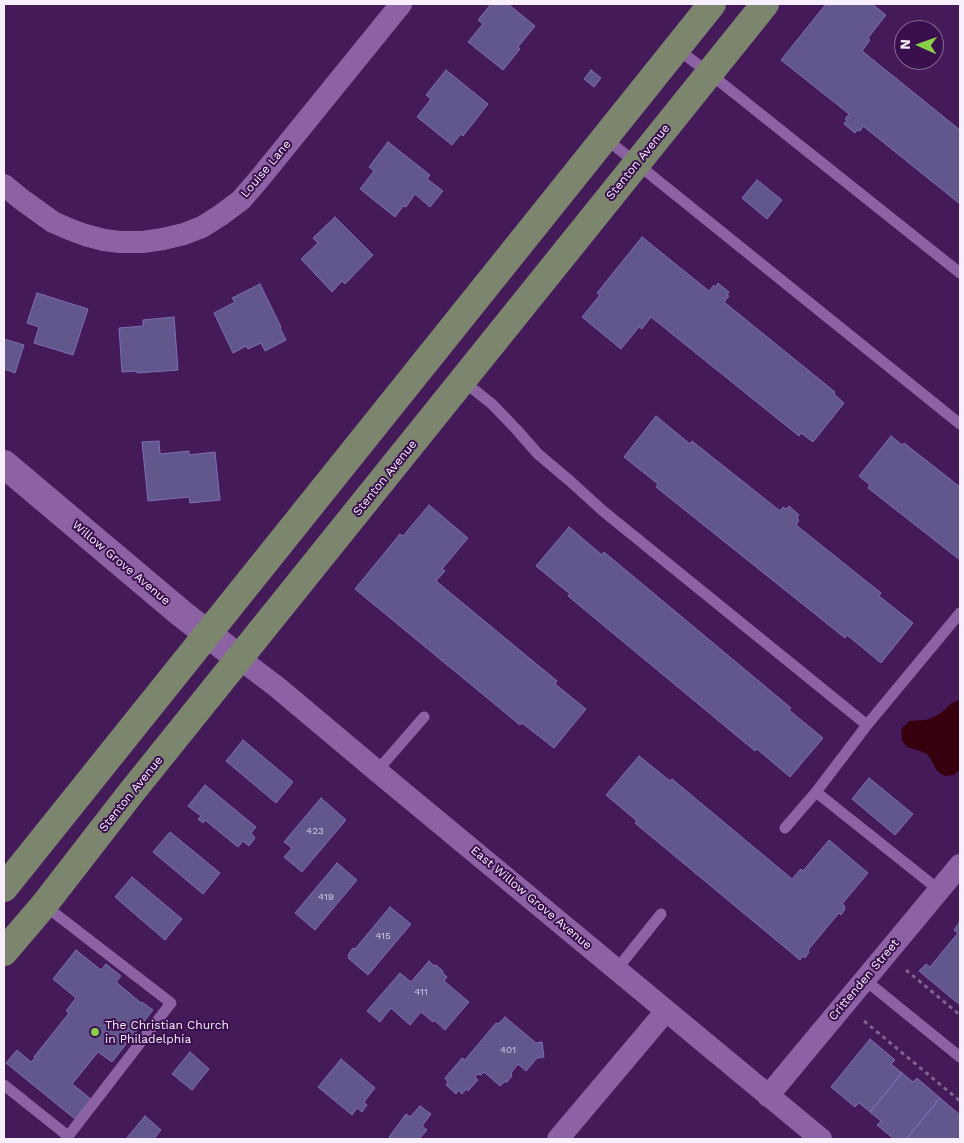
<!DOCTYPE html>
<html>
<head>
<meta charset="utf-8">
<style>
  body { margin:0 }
  #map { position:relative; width:964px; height:1143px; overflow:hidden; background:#441b58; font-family:"Work Sans",sans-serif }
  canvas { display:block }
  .frame { position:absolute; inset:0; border:5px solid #f8effd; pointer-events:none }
  .north { position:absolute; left:894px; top:20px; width:50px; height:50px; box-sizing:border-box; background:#39104d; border:1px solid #856993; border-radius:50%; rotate:272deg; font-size:14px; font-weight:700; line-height:20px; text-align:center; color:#f8effd }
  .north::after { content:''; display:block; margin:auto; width:18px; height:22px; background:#89cf48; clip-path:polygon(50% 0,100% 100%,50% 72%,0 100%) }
</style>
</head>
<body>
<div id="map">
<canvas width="964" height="1143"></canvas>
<div class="frame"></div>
<div class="north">N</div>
</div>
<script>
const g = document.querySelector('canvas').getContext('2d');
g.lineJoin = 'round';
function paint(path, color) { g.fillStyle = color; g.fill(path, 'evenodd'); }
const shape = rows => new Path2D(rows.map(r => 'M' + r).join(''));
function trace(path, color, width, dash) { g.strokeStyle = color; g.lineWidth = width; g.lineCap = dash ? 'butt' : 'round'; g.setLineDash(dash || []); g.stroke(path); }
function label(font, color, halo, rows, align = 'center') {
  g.font = font + ' "Work Sans",sans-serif'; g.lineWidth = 4; g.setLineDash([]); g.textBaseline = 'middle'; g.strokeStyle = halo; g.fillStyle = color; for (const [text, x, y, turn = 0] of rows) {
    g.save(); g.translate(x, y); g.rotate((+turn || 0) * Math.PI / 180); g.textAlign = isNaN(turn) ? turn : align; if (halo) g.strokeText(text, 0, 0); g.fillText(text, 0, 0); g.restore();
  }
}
paint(shape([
  [956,701,960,701,960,769,954,775,945,776,937,771,930,758,927,754,920,751,907,747,902,741,901,732,902,728,909,721,925,720,934,717,942,712,952,703]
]), '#36000e');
const building = shape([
  [491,4,508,4,535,26,518,47,520,49,503,70,468,42,483,24,478,20,491,4],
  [826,4,829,6,831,4,872,4,886,15,868,38,870,40,862,51,960,130,960,204,863,126,860,131,858,130,855,133,844,124,847,120,845,119,849,114,781,60,826,4],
  [446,70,488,104,463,136,461,134,452,145,417,117,431,99,426,95,446,70],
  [591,70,601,78,594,87,584,79,591,70],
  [388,142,430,175,427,179,443,191,430,207,415,194,406,207,403,206,395,217,360,189,374,171,369,167,388,142],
  [757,180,782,200,767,219,742,198,757,180],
  [335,217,373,255,345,284,342,281,332,292,301,259,318,243,313,238,335,217],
  [642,237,709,291,714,285,716,287,718,283,729,292,727,295,729,296,724,302,835,392,834,394,844,403,813,442,801,433,799,436,651,317,642,329,639,327,621,349,582,317,600,295,597,293,642,237],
  [260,284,281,327,280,328,286,340,265,351,261,343,248,349,246,346,233,353,214,313,235,302,232,298,260,284],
  [37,293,88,309,73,355,34,343,39,327,27,323,37,293],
  [174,317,178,370,137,373,137,371,122,372,119,328,143,326,143,320,174,317],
  [4,339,24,345,15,373,4,369,4,339],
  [656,416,690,444,692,441,780,511,783,507,786,509,789,506,799,515,797,518,799,520,796,525,881,593,879,596,913,623,881,663,847,635,845,638,656,487,658,484,624,457,656,416],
  [891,436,902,445,904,443,960,487,960,560,868,488,870,485,859,476,891,436],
  [159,441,160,454,189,451,189,455,215,452,220,500,190,503,189,497,148,501,142,442,159,441],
  [429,505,468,538,442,569,445,571,436,581,557,681,555,684,586,709,554,748,522,723,520,725,355,589,400,534,403,536,429,505],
  [569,527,602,555,604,552,791,708,789,710,823,738,790,777,757,749,755,751,568,596,570,594,536,566,569,527],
  [243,740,293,782,276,803,226,761,243,740],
  [639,756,670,781,672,779,792,879,801,869,803,871,829,840,868,873,842,904,845,906,844,907,845,909,841,915,839,913,808,950,809,952,805,958,803,956,800,960,635,823,637,821,606,795,639,756],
  [869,778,913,814,895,835,852,799,869,778],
  [205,785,256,827,251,833,255,838,249,846,243,841,238,847,205,820,203,823,198,819,201,816,188,806,205,785],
  [321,798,346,820,302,872,284,857,292,848,284,842,321,798],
  [170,832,220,873,203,894,153,852,170,832],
  [337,863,357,880,315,930,295,913,337,863],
  [132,877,182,919,165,940,115,897,132,877],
  [390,907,411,924,368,975,348,958,349,956,348,955,353,948,355,949,390,907],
  [959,923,960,924,960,1005,919,971,926,964,930,967,958,933,954,930,959,923],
  [76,950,101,970,106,964,121,976,116,982,141,1003,142,1002,153,1010,112,1062,98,1052,72,1084,91,1099,75,1119,6,1063,17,1050,31,1062,35,1058,34,1057,69,1013,66,1011,76,998,53,979,76,950],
  [429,961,434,966,436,965,443,971,442,972,447,977,444,981,469,1002,445,1030,434,1020,433,1022,421,1012,410,1025,391,1008,380,1022,367,1011,400,973,411,982,429,961],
  [505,1017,536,1043,542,1042,544,1057,537,1058,526,1071,518,1064,511,1073,512,1076,507,1082,504,1082,500,1086,484,1072,481,1075,478,1074,475,1077,478,1080,468,1091,466,1089,462,1094,458,1090,456,1094,446,1085,448,1082,445,1078,462,1058,465,1060,496,1023,498,1024,505,1017],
  [870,1039,895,1060,891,1064,902,1073,870,1112,859,1103,855,1107,831,1087,870,1039],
  [190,1052,209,1069,192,1090,172,1074,190,1052],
  [341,1059,375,1088,364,1102,367,1105,362,1112,357,1108,352,1115,318,1087,341,1059],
  [902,1073,913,1082,917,1078,940,1098,906,1139,894,1139,877,1125,881,1121,870,1112,902,1073],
  [940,1098,960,1115,960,1139,906,1139,940,1098],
  [420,1106,431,1114,422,1126,427,1130,419,1139,392,1139,389,1137,406,1114,410,1117,420,1106],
  [145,1116,161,1130,154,1139,126,1139,145,1116]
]);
paint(building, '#62578d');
trace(building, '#7e6eb6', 1);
trace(shape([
  [906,970,960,1015],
  [864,1021,960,1101]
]), '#816390', 3, [4, 4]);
trace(shape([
  [676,48,709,73,960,273],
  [605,138,960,424],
  [463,381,492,404,516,429,538,454,570,481,603,511,867,725,960,613],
  [377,771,424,717],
  [816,792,939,890],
  [785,828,816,792,867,725],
  [44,905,171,1003,66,1139],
  [617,969,661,914],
  [865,980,960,1057],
  [4,1085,68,1136]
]), '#8d62a4', 11);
trace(shape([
  [4,185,21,199,53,222,69,229,85,235,104,240,120,242,143,242,163,239,184,234,202,227,221,215,241,200,260,178,401,4],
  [240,659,277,687,377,771,821,1139],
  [768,1096,960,865],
  [558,1139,666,1011]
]), '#8d62a4', 22);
trace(shape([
  [4,464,182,614,240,659]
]), '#8d62a4', 28);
trace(shape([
  [4,888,712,4],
  [4,952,44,905,130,794,765,4]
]), '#7c856e', 28);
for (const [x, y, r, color] of [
  [95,1032,5,"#89cf48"]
]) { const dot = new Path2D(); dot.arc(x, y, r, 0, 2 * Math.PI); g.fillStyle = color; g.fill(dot); trace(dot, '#39104d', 2); }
label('10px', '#d2c9e1', null, [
  ["423",315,831],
  ["419",326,897],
  ["415",383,936],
  ["411",421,992],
  ["401",508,1050]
]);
label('12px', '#f8effd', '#39104d', [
  ["Stenton Avenue",638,162,-51],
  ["Louise Lane",266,169,-50],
  ["Stenton Avenue",385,478,-51],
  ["Willow Grove Avenue",121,563,40],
  ["Stenton Avenue",131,794,-51],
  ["East Willow Grove Avenue",531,898,40],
  ["Crittenden Street",864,980,-50]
]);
label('12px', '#f8effd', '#39104d', [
  ["The Christian Church",105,1025],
  ["in Philadelphia",105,1039]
], 'left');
</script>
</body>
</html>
